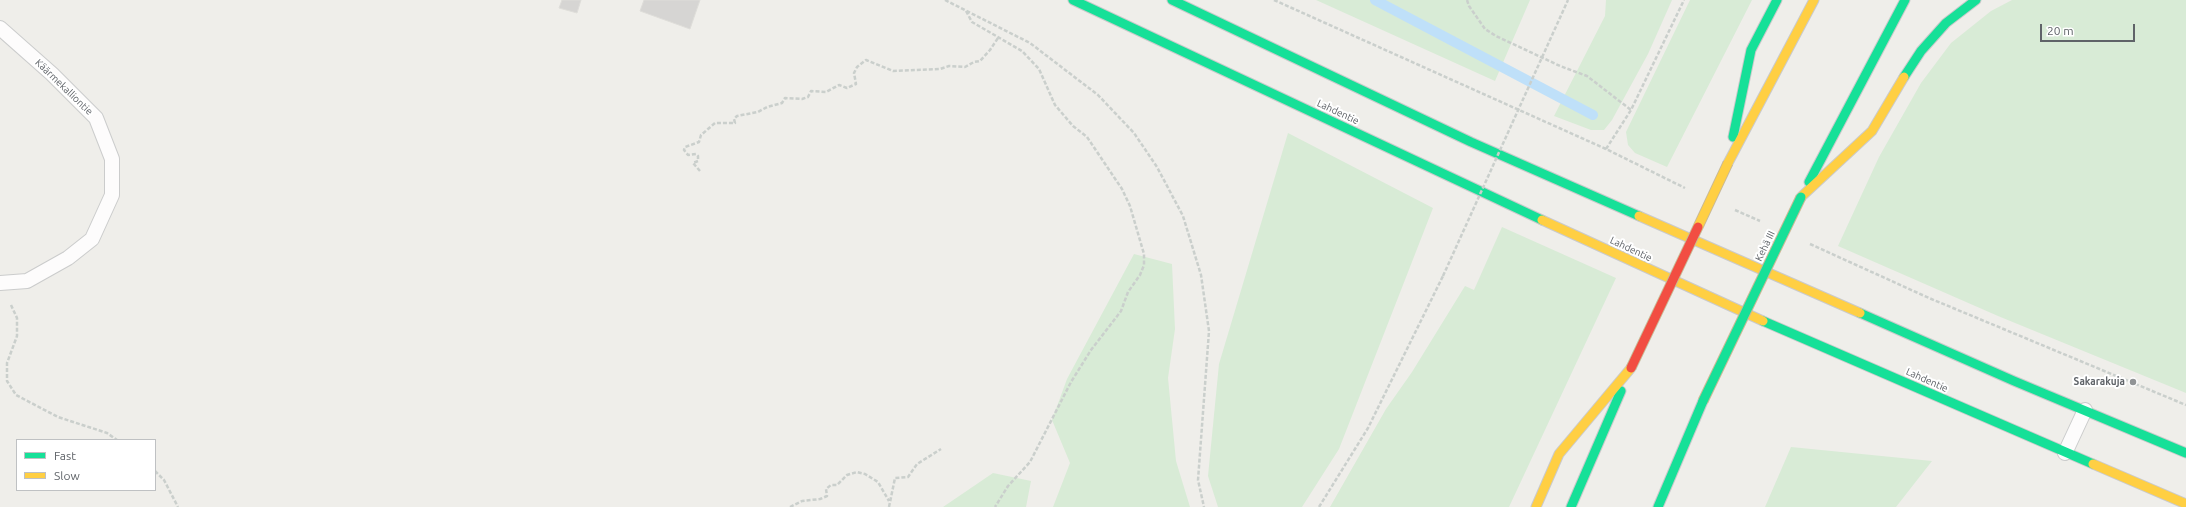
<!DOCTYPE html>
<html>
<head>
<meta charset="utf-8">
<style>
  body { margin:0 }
  #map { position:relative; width:2186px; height:507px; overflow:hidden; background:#efeeea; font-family:Ubuntu,sans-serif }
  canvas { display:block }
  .legend { position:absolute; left:16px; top:439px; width:140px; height:52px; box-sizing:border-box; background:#fff; border:1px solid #bfc1c3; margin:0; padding:5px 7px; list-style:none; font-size:12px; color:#5f6368 }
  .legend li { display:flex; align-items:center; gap:8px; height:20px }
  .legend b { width:20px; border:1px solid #bfc1c3 }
  .scale { position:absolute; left:2040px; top:24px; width:95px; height:18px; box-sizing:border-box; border:2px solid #5f6368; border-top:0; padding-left:5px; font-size:12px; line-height:14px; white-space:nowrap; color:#5f6368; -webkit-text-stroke:3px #fff; paint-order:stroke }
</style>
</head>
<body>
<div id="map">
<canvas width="2186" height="507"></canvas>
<ul class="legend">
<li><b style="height:5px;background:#16e098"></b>Fast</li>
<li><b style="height:5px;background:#ffcf43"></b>Slow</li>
</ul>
<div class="scale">20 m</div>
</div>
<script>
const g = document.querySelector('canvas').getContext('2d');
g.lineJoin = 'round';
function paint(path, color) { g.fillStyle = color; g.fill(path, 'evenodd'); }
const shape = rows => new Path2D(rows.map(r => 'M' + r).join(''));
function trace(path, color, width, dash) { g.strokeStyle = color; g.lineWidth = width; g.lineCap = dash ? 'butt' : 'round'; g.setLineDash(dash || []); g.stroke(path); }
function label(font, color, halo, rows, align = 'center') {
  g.font = font + ' Ubuntu,sans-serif'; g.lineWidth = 4; g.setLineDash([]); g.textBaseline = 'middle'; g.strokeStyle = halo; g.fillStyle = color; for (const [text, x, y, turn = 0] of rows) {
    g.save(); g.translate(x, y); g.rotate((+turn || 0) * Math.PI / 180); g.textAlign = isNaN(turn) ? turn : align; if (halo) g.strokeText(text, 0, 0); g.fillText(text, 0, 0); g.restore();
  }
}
paint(shape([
  [1316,0,1530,0,1495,81],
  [1606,0,1672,0,1648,54,1612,120,1604,130,1591,130,1554,116,1605,16],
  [1690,0,1752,0,1667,167,1635,153,1628,145,1626,132],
  [2012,0,2186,0,2186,393,1998,316,1838,246,1879,157,1921,83,1951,43,1991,11],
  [1288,133,1433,208,1339,449,1302,507,1218,507,1208,476,1219,364],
  [1502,227,1616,278,1509,507,1330,507,1386,409,1412,372,1465,286,1474,290],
  [1134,254,1172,264,1175,329,1168,378,1176,461,1190,507,1053,507,1070,463,1052,420,1067,379],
  [1791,447,1932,461,1896,507,1765,507],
  [993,473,1031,481,1026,507,943,507]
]), '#d8ebd6');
trace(shape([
  [1375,0,1593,115]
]), '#bfe0f9', 10);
const building = shape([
  [562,0,581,0,577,13,559,8,562,0],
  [644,0,700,0,690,29,640,11,644,0]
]);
paint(building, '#d6d5d3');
trace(building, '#deddd9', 1);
const lane = shape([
  [0,28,52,74,96,118,112,159,112,195,92,239,68,258,27,281,0,283],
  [2065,453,2085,410]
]);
const fast = shape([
  [1073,0,1542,220],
  [1172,0,1471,142,1639,216],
  [1904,77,1921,51,1946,23,1976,0],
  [1733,137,1751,50,1777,0],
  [1809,182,1905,0],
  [1860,313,2014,381,2186,453],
  [1763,321,2093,464],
  [1571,507,1621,391],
  [1658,507,1703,401]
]);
const slow = shape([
  [1728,163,1814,0],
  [1801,197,1872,131,1904,77],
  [1639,216,1860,313],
  [1542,220,1763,321],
  [2093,464,2186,504],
  [1536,507,1559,454,1631,368]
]);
trace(lane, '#cbcccc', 16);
trace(fast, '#cacacb', 11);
trace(slow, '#cacacb', 11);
trace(shape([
  [945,0,1030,43,1098,95,1134,133,1157,167,1183,216,1201,275,1209,331,1198,480,1204,507],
  [1274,0,1606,149,1685,188],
  [1467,0,1469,6,1485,29,1496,36,1560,66,1587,76,1631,110],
  [966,11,972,22,1022,51,1039,69,1055,105,1073,126,1087,137,1122,189,1130,206,1144,254,1144,265,1140,275,1128,292,1121,311,1091,350,1071,382,1030,462,1008,486,995,507],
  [1606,149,1631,110,1684,0],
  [700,171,693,163,698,161,698,156,696,154,688,155,684,150,685,147,699,142,701,135,715,123,735,123,734,119,737,116,758,112,767,107,782,103,785,98,802,99,808,97,811,91,826,92,839,85,847,88,856,84,854,73,857,67,866,60,893,71,940,69,949,66,965,67,974,62,980,61,990,50,998,38],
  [1735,210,1760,221],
  [1810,244,1929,298,2186,405],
  [11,305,17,318,17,336,7,363,7,381,16,395,58,417,107,433,117,440],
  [155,471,164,480,178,507],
  [790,507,802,501,820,499,827,496,826,489,831,485,837,485,847,475,857,472,865,474,878,482,889,501],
  [889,507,895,478,908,477,917,464,941,449],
  [1319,507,1368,428,1443,276]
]), '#cacfcc', 2.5, [4, 2]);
trace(lane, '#fdfcfc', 14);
trace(fast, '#16e098', 9);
trace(slow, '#ffcf43', 9);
const fastBridge = shape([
  [1703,401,1801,197]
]);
const slowBridge = shape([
  [1698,227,1728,163]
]);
const jamBridge = shape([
  [1631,368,1698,227]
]);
trace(fastBridge, '#c8b996', 11, []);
trace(slowBridge, '#c8b996', 11, []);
trace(jamBridge, '#c8b996', 11, []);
trace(shape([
  [1443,276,1568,0]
]), '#cacfcc', 2.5, [4, 2]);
trace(fastBridge, '#16e098', 9);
trace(slowBridge, '#ffcf43', 9);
trace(jamBridge, '#f24e42', 9);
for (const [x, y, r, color] of [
  [2133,382,4,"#919496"]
]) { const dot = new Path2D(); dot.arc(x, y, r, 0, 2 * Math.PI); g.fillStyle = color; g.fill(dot); trace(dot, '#fff', 1.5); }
label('10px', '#5f6368', '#fff', [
  ["Käärmekalliontie",64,87,44],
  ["Lahdentie",1338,112,25],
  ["Kehä III",1765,246,-64],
  ["Lahdentie",1631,249,25],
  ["Lahdentie",1927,380,24]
]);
label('bold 10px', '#5f6368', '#fff', [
  ["Sakarakuja",2125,382]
], 'right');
</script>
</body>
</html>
